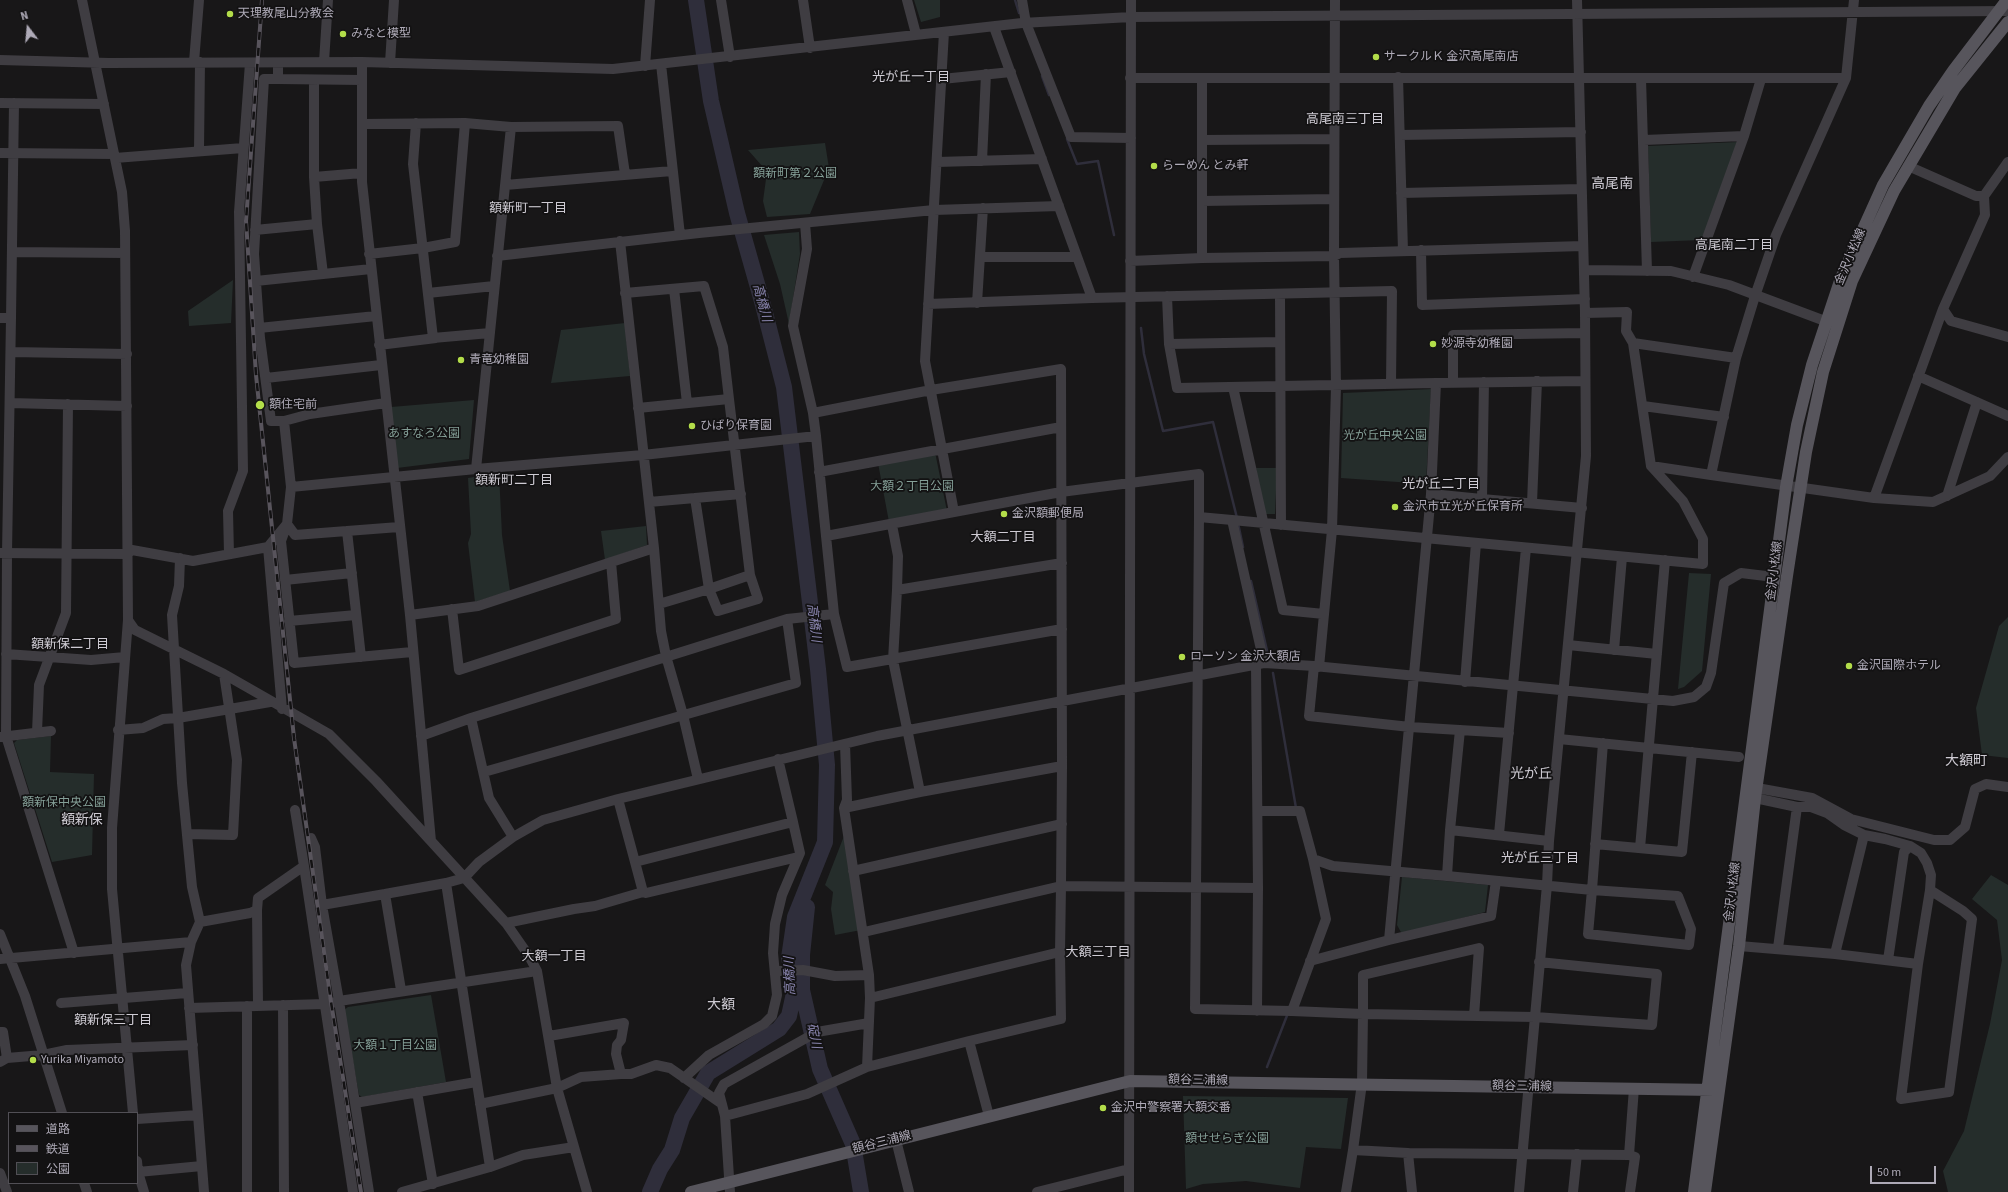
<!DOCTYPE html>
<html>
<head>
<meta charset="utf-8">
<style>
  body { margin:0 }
  #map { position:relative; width:2008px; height:1192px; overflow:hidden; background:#181718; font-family:"Source Sans 3","Noto Sans JP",sans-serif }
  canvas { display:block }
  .legend { position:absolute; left:8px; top:1112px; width:130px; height:72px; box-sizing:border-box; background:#131213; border:1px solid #514f55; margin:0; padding:5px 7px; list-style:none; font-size:12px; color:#aeaab7 }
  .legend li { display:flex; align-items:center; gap:8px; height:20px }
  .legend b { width:20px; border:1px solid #514f55 }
  .north { position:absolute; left:8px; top:8px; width:40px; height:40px; -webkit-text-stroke:3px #131213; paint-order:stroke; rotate:344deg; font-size:11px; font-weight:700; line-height:16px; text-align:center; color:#aeaab7 }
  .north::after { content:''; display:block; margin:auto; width:14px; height:18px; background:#aeaab7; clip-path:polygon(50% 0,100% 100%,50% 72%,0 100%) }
  .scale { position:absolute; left:1870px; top:1166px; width:66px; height:18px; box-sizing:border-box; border:2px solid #aeaab7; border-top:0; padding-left:5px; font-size:12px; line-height:14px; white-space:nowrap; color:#aeaab7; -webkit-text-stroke:3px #131213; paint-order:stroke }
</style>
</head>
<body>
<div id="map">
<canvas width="2008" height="1192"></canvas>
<ul class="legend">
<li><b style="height:5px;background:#57555c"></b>道路</li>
<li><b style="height:5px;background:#58545c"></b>鉄道</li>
<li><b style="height:11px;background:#252d2b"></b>公園</li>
</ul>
<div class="north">N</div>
<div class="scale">50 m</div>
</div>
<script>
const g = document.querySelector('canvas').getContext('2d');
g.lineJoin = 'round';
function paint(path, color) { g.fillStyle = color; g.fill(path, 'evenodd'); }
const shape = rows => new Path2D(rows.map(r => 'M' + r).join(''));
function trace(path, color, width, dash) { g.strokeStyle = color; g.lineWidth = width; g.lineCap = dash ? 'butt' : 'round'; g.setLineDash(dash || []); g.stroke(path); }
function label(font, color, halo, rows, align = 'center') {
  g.font = font + ' "Source Sans 3","Noto Sans JP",sans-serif'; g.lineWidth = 3.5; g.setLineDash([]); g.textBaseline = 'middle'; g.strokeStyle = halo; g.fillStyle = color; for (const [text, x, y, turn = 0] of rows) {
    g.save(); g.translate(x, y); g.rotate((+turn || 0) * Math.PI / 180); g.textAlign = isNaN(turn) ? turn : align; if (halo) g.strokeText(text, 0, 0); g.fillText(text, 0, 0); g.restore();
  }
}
paint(shape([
  [914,0,940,0,940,17,921,22],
  [1738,142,1702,240,1651,242,1648,146],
  [825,143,829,168,810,214,767,217,763,201,766,179,763,167,748,150],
  [799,232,800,254,789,324,780,284,764,235],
  [233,280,231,323,189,326,188,311],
  [625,323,630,376,551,383,561,330],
  [1431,389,1426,484,1341,478,1343,393],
  [474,400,469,459,397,468,391,407],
  [935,452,947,511,889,522,878,463],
  [1256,468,1277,468,1275,514,1262,514],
  [499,473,502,535,510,591,475,602,468,543,471,534,468,478],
  [646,526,647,545,605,560,601,531],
  [1689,573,1711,574,1702,671,1684,687,1678,689],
  [2008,617,2008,758,1982,755,1976,708,1999,626],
  [51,736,50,772,94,774,92,855,52,862,14,743,17,740],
  [844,836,861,930,835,935,831,909,833,892,825,885],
  [1991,875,2008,885,2008,1192,1948,1192,1943,1171,1964,1131,1990,1024,2002,960,1997,920,1972,899],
  [1402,877,1488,885,1485,912,1402,934,1397,925],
  [431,995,446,1082,362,1097,359,1095,344,1010,348,1007],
  [1183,1096,1348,1098,1341,1149,1306,1147,1300,1188,1246,1181,1203,1184,1186,1189]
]), '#252d2b');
trace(shape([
  [1015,0,1019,13],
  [1042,76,1049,95],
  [1067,139,1077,164,1098,161,1114,235],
  [1141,328,1144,354,1163,431,1213,422,1237,518],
  [1238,523,1243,547],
  [1251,581,1268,655],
  [1273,673,1296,808],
  [1267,1067,1288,1013]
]), '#2f2e3b', 2.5);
trace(shape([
  [807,907,802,955,802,990,820,1069,853,1144,861,1192],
  [650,1192,660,1169,672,1150,682,1118,708,1073,779,1029,789,1016,794,993,794,979,789,958,795,917,825,842,827,765,818,669,784,387,763,305,737,213,711,101,696,0]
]), '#2f2e3b', 16);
trace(shape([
  [82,0,122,192,125,231,128,620,135,630,224,674,329,734,376,781,506,923,529,956,537,971,557,1088,587,1192],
  [721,0,730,57],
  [803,0,810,48],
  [907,0,916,34],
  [1022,0,1026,23,1071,137,1131,138],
  [994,27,1092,298,1392,291,1391,384],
  [944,32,925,361,954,512,1061,492,1199,474,1199,517],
  [0,60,109,63,362,62,613,69,1022,23,1131,17,2008,11],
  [194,62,199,0],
  [324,62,328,0],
  [362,62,362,182,410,615,431,841],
  [278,63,278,79,264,79,254,254,260,338,271,421,284,421,291,487,287,524,281,541,294,663,412,652],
  [390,63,394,0],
  [661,64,680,235],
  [645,66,650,0],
  [1398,77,1403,251],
  [1130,78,1846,78],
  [1202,78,1202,140],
  [278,79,362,80],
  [942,79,1011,72],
  [1641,79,1647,271],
  [0,103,104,104],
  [416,123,413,164,433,338,490,333],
  [362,124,465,123,511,127,476,469],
  [511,127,618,126,625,174],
  [1400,135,1581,132],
  [1644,140,1744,136],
  [199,150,200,62],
  [0,153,114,154],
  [115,158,243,148],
  [982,161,986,74],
  [937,162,1042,159],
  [1908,166,1976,196,1984,196,1985,215,1943,309,1951,321,2008,337],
  [314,177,314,80],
  [505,185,672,171],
  [1401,193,1581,189],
  [1984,196,2008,162],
  [1202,201,1334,199],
  [805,223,807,249,793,326,813,413,931,390,1061,369,1062,766],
  [317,224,323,274],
  [255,230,317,224,314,177,362,173],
  [620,241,654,548,661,631,666,656,683,715,698,779],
  [1421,250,1422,305,1585,299],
  [12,252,125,253],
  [369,254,423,248,455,242,465,123],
  [497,256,699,233,934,210,1059,206],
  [980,257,1077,257],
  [1202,258,1202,140,1334,139],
  [1130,261,1202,258,1334,256,1340,253,1583,246],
  [1584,270,1671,271,1729,285,1833,324],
  [1693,277,1744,136,1761,79],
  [256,281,371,269],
  [674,289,687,403],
  [428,293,494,286],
  [625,293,704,286,723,347,729,399],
  [1280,294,1281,525],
  [1167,296,1169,344,1177,388,1436,383,1431,494,1389,940,1491,916,1496,881],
  [977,303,983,208],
  [928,304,1092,298],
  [0,318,11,318,7,553,6,736,74,953],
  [11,318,14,103],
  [259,328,376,316],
  [1633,343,1736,358],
  [1169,344,1280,342],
  [379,345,436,338],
  [11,352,127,354],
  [1918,376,2008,416],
  [266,378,381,365],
  [1453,382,1453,335,1585,333],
  [1484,382,1482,499,1582,508],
  [1436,383,1585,381],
  [1233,387,1283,610,1324,614],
  [10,403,127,406],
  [1643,406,1724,417],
  [638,408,729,399,750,575,758,599,718,611,709,589,659,604],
  [813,413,816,436],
  [284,421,310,414,386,403],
  [1651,466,1711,475,1736,358,1755,296,1776,235,1846,78,1854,0],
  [819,472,1061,427],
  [1711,475,1874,498,1933,502,1990,476,2008,457],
  [291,487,476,469,643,455,816,436,826,536],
  [1431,494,1482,499],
  [1947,496,1977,402],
  [695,498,709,589,750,575],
  [1874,498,1943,309],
  [649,502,741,494],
  [1532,503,1537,381],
  [1232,520,1199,517,1195,1009,1292,1011],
  [892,525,898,556,897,590],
  [347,531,361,657],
  [268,547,282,709],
  [0,553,127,554,132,550,193,561,268,547,287,524,295,535,399,527],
  [229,554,228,511,243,471,239,212,250,63],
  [1062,563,897,590,893,660,920,792,1062,766,1061,886,1258,888,1256,665],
  [285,580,352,573],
  [452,609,459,670,616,619,611,562],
  [834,614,847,667,1062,629],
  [410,615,478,606,654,548],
  [128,620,112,828,112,889,133,1113],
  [289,621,356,615],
  [1568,645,1657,654],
  [1614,650,1622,557],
  [6,654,91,660,125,657],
  [1264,663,1232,520,1703,564,1703,539,1683,501,1651,466,1633,343,1626,331,1627,312,1585,313],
  [1314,666,1309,716,1410,727,1509,733],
  [1319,667,1332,530,1336,386,1334,256,1335,0],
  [1465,682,1476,543],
  [471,718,787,619,834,614,826,536,954,512],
  [118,730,143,728,163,719,178,718,270,702],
  [37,732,39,685,66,613,68,404],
  [421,736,471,718,489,798,513,837],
  [0,737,51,731],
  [1559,739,1739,757],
  [484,772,796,683,787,619],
  [1757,788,1812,798,1851,819,1934,840,1950,840,1965,827,1975,789,1986,784,2008,787],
  [618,799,635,862,793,822,778,759],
  [844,808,847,800,845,744],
  [295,810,304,866],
  [1258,811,1300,811,1313,859,1333,866,1447,876,1450,830,1549,841],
  [1450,830,1460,730],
  [187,834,233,835,237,760,224,674],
  [1499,834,1526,548],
  [1595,844,1682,852,1692,752],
  [1640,848,1665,560],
  [1313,859,1326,919,1292,1011,1363,1014,1363,975,1479,948,1474,1016],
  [853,871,1062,824],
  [1447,876,1592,890,1603,743],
  [446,883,490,1167,523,1155,574,1147],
  [1592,890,1678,896,1691,929,1689,945,1588,934,1592,890],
  [643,892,646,893,798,857],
  [322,905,385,894],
  [257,910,258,1005],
  [200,922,250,913,257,910,258,898,304,866,353,1192],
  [506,923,574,909,595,906,643,892,635,862],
  [864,932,1061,886,1060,952],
  [0,934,25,996,62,1113],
  [1739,946,1835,954,1918,964,1930,890,1931,875,1927,863,1921,853,1910,846,1885,839,1864,835,1844,825,1827,813,1811,807,1797,807,1755,798],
  [1778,948,1797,807],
  [1835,954,1864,835],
  [0,959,191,942],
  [1888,960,1904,852,1910,846],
  [1310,961,1389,940],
  [1918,964,1901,1099,1949,1092,1972,919,1963,911,1930,890],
  [780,971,803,970,835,976,869,975],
  [401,990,385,894,446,883,464,878,479,862,513,837,543,820,618,799,877,736,1264,663,1314,666,1673,701,1694,697,1706,687,1711,673,1724,583,1741,573,1774,577],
  [870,998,1060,952,1061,1019,969,1041,989,1116],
  [61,1003,187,993],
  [283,1005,284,1192],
  [189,1008,325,1004,339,1001,322,905,315,847,311,838],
  [1257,1011,1258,888],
  [0,1032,3,1032,7,1058],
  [0,1062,7,1058,43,1055,67,1050,193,1045],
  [867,1067,969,1041],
  [621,1074,631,1074,656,1065,670,1068,722,1104],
  [684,1078,709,1055,764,1024,772,1016,777,995,773,953,775,924,782,895,800,853,793,822],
  [417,1092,433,1184],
  [355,1103,476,1082],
  [480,1104,557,1088,581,1077,621,1074,616,1054,617,1045,621,1040,624,1023,549,1036],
  [198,1115,204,1192],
  [725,1116,719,1093,724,1084,817,1032,869,1023],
  [137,1119,198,1115,186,965,191,942,200,922,192,887,182,783,172,615,179,586,180,558],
  [896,1140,909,1192],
  [1408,1153,1629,1155,1635,1157,1630,1192],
  [1629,1155,1634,1088],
  [137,1161,138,1172,144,1192],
  [138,1172,202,1166],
  [0,1173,7,1192],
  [84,1183,87,1192],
  [247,1192,247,1006],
  [369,1192,339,1001,537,971],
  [402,1192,490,1167],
  [730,1192,725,1116,807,1094,867,1067,870,998,869,975,844,808,920,792],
  [1037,1192,1129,1169],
  [1129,1192,1131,0],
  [1346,1192,1353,1150],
  [1412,1192,1408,1153,1353,1150,1362,1083,1363,1014,1535,1017,1652,1025,1657,974,1539,962],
  [1519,1192,1547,885,1549,841,1586,456,1585,313,1577,0],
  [1573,1192,1577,1154]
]), '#3f3d42', 10);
trace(shape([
  [691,1192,1130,1081,1714,1090],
  [1694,1192,1786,487,1797,425,1812,365,1841,278,1883,185,1929,106,1953,71,2007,0],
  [1705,1192,1739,946,1755,798,1787,576,1806,452,1823,372,1852,281,1894,191,1955,88,2008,22]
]), '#57555c', 12);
const rail = shape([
  [262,0,246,221,256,375,294,738,331,1002,361,1192]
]);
trace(rail, '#58545c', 4);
trace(rail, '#131213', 2.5, [8]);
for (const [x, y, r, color] of [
  [230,14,4,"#b3dd4a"],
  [343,34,4,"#b3dd4a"],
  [1376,57,4,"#b3dd4a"],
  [1154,166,4,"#b3dd4a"],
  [1433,344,4,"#b3dd4a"],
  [461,360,4,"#b3dd4a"],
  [260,405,5,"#b3dd4a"],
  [692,426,4,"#b3dd4a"],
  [1395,507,4,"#b3dd4a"],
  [1004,514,4,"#b3dd4a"],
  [1182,657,4,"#b3dd4a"],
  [1849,666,4,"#b3dd4a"],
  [33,1060,4,"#b3dd4a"],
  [1103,1108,4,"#b3dd4a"]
]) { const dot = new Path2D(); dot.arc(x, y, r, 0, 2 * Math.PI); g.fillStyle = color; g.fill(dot); trace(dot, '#131213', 1.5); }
label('12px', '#aeaab7', '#131213', [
  ["天理教尾山分教会",238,14],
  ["みなと模型",351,34],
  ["サークルＫ 金沢高尾南店",1384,57],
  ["らーめん とみ軒",1162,166],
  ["妙源寺幼稚園",1441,344],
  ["青竜幼稚園",469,360],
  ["額住宅前",269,405],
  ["ひばり保育園",700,426],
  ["金沢市立光が丘保育所",1403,507],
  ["金沢額郵便局",1012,514],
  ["ローソン 金沢大額店",1190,657],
  ["金沢国際ホテル",1857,666],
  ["Yurika Miyamoto",41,1060],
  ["金沢中警察署大額交番",1111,1108]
], 'left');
label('12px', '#849f97', '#131213', [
  ["額新町第２公園",795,174],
  ["あすなろ公園",424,434],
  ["光が丘中央公園",1385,436],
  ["大額２丁目公園",912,487],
  ["額新保中央公園",64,803],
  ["大額１丁目公園",395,1046],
  ["額せせらぎ公園",1227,1139]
]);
label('12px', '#aeaab7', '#131213', [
  ["金沢小松線",1851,257,-67],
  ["金沢小松線",1775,571,-83],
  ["金沢小松線",1733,892,-83],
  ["額谷三浦線",1198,1081,1],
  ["額谷三浦線",1522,1087,1],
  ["額谷三浦線",882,1143,-14]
]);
label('13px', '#cecbd3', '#131213', [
  ["光が丘一丁目",911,78],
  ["高尾南三丁目",1345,120],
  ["額新町一丁目",528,209],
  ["高尾南二丁目",1734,246],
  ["額新町二丁目",514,481],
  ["光が丘二丁目",1441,485],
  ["大額二丁目",1003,538],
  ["額新保二丁目",70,645],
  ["光が丘三丁目",1540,859],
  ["大額三丁目",1098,953],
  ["大額一丁目",554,957],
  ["額新保三丁目",113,1021]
]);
label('italic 13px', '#8985ae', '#131213', [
  ["高橋川",761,303,75],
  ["高橋川",813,623,83],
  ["高橋川",791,976,-92],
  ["碇川",813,1036,78]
]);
label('14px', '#cecbd3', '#131213', [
  ["高尾南",1612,185],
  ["大額町",1966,762],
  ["光が丘",1531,775],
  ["額新保",82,821],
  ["大額",721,1006]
]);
</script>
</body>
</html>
